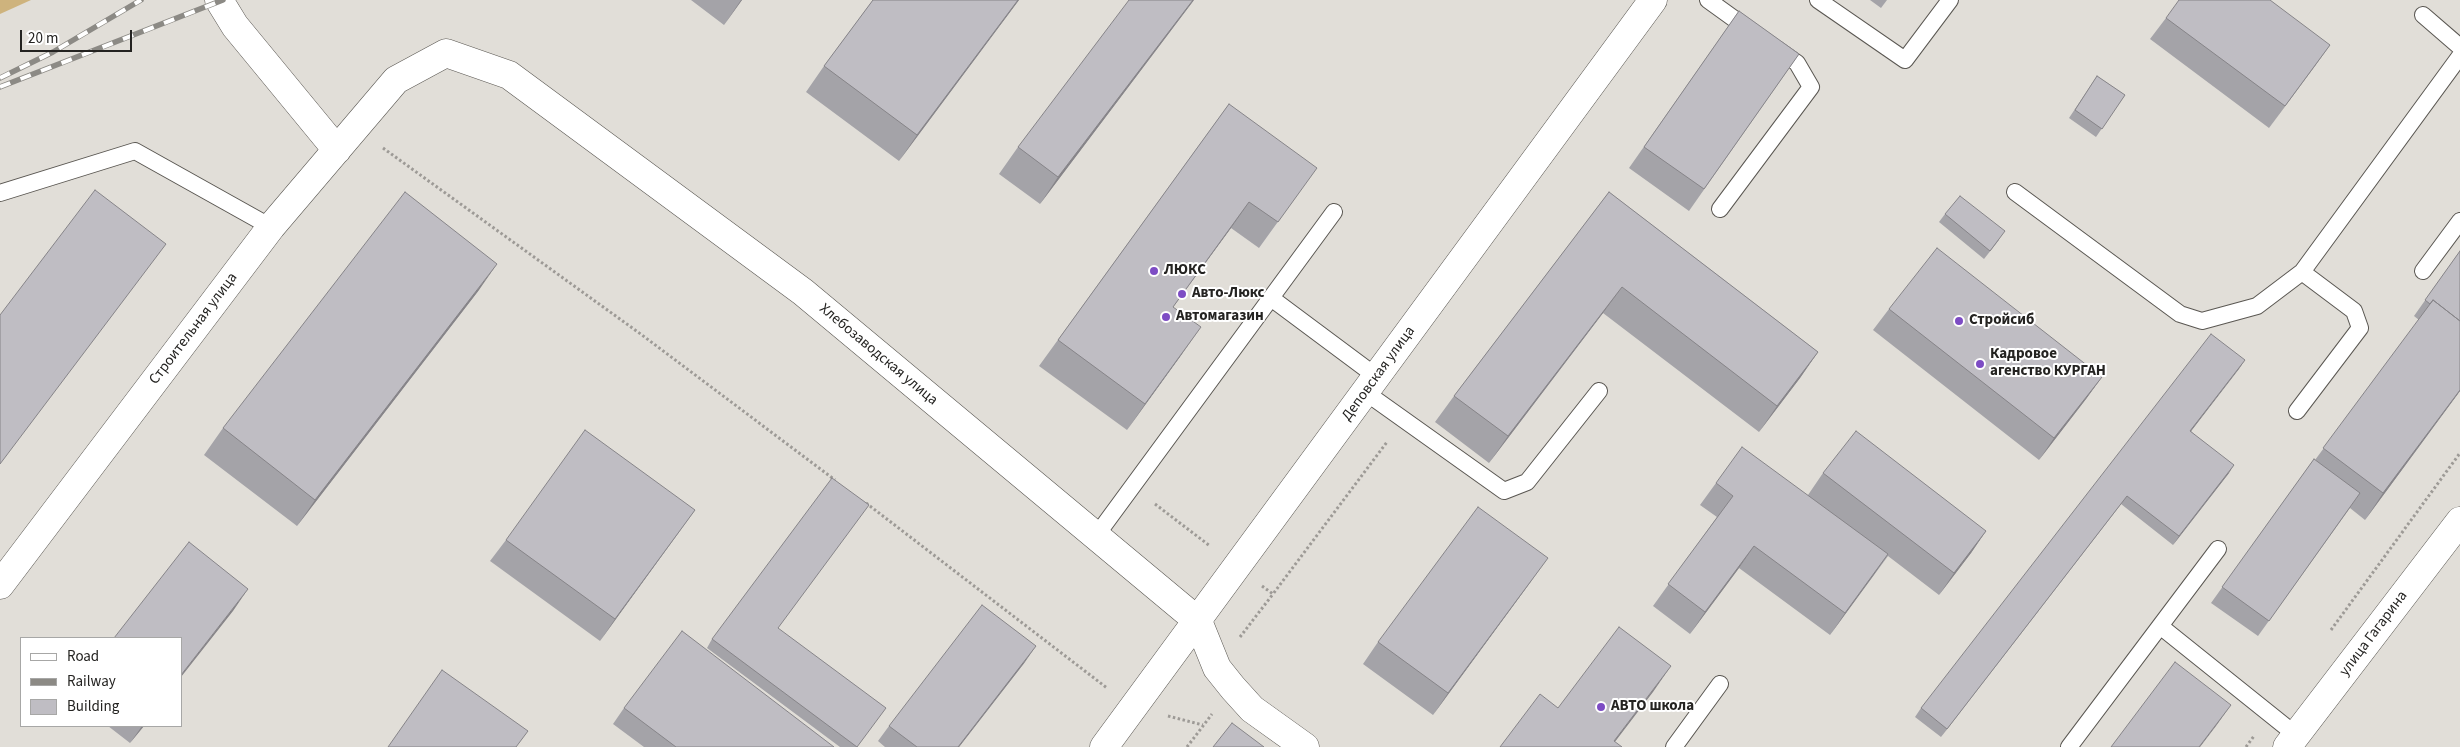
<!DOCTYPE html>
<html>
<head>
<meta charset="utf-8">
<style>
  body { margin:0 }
  #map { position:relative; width:2460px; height:747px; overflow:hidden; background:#e1ded8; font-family:"Source Sans 3",sans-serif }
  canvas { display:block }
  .legend { position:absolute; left:20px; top:637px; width:162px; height:90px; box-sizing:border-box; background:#fff; border:1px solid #a7a7a6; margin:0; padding:6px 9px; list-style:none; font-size:15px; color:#242321 }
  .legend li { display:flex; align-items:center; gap:10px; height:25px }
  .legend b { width:25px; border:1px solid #a7a7a6 }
  .scale { position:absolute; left:20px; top:30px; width:112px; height:22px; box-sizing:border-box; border:2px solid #242321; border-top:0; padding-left:6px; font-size:15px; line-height:18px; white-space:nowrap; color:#242321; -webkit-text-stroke:4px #fff; paint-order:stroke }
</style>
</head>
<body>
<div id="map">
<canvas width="2460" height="747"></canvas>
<ul class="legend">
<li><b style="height:6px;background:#fff"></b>Road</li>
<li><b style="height:6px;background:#8c8a85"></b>Railway</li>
<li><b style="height:14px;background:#bfbdc3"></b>Building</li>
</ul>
<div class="scale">20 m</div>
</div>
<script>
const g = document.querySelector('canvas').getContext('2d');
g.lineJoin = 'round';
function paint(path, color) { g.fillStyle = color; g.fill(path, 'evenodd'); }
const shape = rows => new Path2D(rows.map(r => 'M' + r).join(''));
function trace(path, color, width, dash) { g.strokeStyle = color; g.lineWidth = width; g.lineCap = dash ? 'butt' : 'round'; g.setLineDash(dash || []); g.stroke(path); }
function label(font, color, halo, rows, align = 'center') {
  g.font = font + ' "Source Sans 3",sans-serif'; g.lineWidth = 4; g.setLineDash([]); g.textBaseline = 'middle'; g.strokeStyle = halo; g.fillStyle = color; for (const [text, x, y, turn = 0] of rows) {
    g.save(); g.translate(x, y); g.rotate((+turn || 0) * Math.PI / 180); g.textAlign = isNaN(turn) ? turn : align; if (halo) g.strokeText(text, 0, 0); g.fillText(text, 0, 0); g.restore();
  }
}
paint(shape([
  [0,0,31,0,0,14]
]), '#ceb37d');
const lane = shape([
  [1708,0,1751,31],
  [1818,0,1905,60,1950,0],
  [2423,15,2460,47],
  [2015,192,2180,314,2202,321,2257,306,2302,272,2460,56],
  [0,193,135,151,271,227],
  [1720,209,1811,87,1797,63,1777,49],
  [2423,271,2460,221],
  [1271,298,1377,377],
  [1365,392,1504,491,1527,482,1599,391],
  [2297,411,2360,328,2354,311,2302,272],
  [1096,536,1334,212],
  [2160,626,2296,735],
  [1674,747,1720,684],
  [2069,747,2218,549]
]);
const street = shape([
  [219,0,235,26,337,150],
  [0,585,271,227,396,80,446,53,509,75,803,292,1198,621,1217,668,1233,688,1252,709,1305,747],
  [2287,747,2460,521]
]);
const secondary = shape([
  [1104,747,1653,0]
]);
trace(lane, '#5a5752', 18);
trace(street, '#5a5752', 29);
trace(secondary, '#5a5752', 29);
trace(shape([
  [383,148,642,335,835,480],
  [866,503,1107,688],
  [1155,504,1210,546],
  [1262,586,1273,594,1387,442],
  [2331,630,2460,453],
  [1240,637,1273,594],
  [1168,716,1203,725],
  [1187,747,1212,714],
  [2246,747,2254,736]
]), '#9d9a96', 3, [2.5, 2.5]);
trace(lane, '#fff', 16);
trace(street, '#fff', 28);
trace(secondary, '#fff', 28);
const rail = shape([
  [0,78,53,52,141,0],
  [0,87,223,0]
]);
trace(rail, '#8c8a85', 5.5);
trace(rail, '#fff', 4, [11]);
paint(shape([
  [691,0,742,0,724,25],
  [873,0,1019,0,899,161,806,92,824,66],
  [1194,0,1040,204,999,174,1018,147],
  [1870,0,1887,0,1881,8],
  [1739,11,1799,54,1689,211,1629,168],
  [2166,18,2330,45,2269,128,2150,39],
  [2097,76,2125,95,2096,137,2069,118],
  [1229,104,1298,194,1259,248,1231,228,1173,307,1182,354,1127,430,1039,366],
  [1609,192,1818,352,1800,378,1759,432,1603,313,1489,463,1435,422,1454,396],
  [1945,214,1999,240,1984,259,1939,222],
  [2460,251,2460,391,2365,520,2350,508,2258,636,2211,603,2314,459,2315,460,2419,320,2414,316],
  [479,290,297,526,204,455,223,428],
  [1889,309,2102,377,2086,399,2039,460,1873,330],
  [2245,360,2191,431,2229,473,2173,545,2121,504,1941,737,1915,717,1921,708],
  [1823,473,1986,531,1971,553,1939,595,1888,556,1830,635,1739,568,1690,634,1653,606,1717,517,1700,505,1716,483,1808,495],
  [695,510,600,641,490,561,506,540],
  [1532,580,1433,715,1363,664,1378,642],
  [778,628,857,747,840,747,707,648,712,639],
  [1025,662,959,747,885,747,878,741,889,726],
  [624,708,834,747,644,747,613,724],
  [108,726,144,726,130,743]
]), '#a4a3a8');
paint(shape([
  [741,0,742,0,724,25],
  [1018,0,1019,0,899,161,917,135],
  [1193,0,1194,0,1040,204,1058,177],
  [2330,45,2315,66,2269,128,2285,106],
  [1249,202,1231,228,1154,333,1173,307],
  [497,264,479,290,297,526,315,500],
  [1622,287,1603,313,1489,463,1508,436],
  [1201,327,1182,354,1127,430,1145,404],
  [1818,352,1800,378,1759,432,1777,406],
  [2245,360,2239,369,2185,439,2190,431],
  [2102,377,2086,399,2039,460,2054,438],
  [2460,390,2460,391,2365,520,2383,493],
  [2234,465,2229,473,2173,545,2179,536],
  [2127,496,2121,504,1941,737,1947,729],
  [695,510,679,532,600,641,615,619],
  [1986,531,1971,553,1939,595,1954,573],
  [1754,546,1739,568,1690,634,1705,612],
  [1888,554,1873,576,1830,635,1845,613],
  [1548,558,1532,580,1433,715,1448,693],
  [248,589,233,611,181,677,181,675],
  [1036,646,1025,662,959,747,958,747],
  [1671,666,1653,692,1611,747,1614,741],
  [2231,705,2216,726,2200,747,2199,747],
  [142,726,144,726,130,743]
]), '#868488');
const building = shape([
  [873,0,1018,0,917,135,824,66,873,0],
  [1129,0,1193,0,1058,177,1018,147,1129,0],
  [2179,0,2270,0,2330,45,2285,106,2166,18,2179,0],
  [1739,11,1799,54,1704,189,1644,147,1739,11],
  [2097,76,2125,95,2102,129,2075,110,2097,76],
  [1229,104,1317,168,1278,222,1249,202,1173,307,1201,327,1145,404,1058,340,1229,104],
  [95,190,166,244,0,464,0,315,95,190],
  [405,192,497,264,315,500,223,428,405,192],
  [1609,192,1818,352,1777,406,1622,287,1508,436,1454,396,1609,192],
  [1960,196,2005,231,1990,251,1945,214,1960,196],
  [1937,248,2102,377,2054,438,1889,309,1937,248],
  [2460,251,2460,321,2433,300,2430,304,2425,300,2460,251],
  [2433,300,2460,321,2460,390,2383,493,2323,448,2433,300],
  [2211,334,2245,360,2190,431,2234,465,2179,536,2127,496,1947,729,1921,708,2211,334],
  [585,430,695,510,615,619,506,540,585,430],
  [1856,431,1986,531,1954,573,1823,473,1856,431],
  [1742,447,1888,554,1845,613,1754,546,1705,612,1668,584,1733,496,1716,483,1742,447],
  [2314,459,2360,493,2269,621,2222,587,2314,459],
  [832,478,869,505,778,628,886,708,857,747,712,639,832,478],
  [1478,507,1548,558,1448,693,1378,642,1478,507],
  [189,542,248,589,181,675,181,638,114,638,189,542],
  [982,605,1036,646,958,747,917,747,889,726,982,605],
  [1619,627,1671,666,1614,741,1622,747,1500,747,1540,694,1558,708,1619,627],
  [682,631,834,747,676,747,624,708,682,631],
  [2175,662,2231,705,2199,747,2111,747,2175,662],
  [442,670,528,731,516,747,388,747,442,670],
  [1232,723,1264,747,1213,747,1232,723]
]);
paint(building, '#bfbdc3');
trace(building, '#868488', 1);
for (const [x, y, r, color] of [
  [1154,271,5,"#7d4cc4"],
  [1182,294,5,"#7d4cc4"],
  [1166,317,5,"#7d4cc4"],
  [1959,321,5,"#7d4cc4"],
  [1980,364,5,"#7d4cc4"],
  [1601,707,5,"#7d4cc4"]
]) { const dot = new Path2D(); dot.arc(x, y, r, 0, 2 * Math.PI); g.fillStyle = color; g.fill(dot); trace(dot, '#fff', 2); }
label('bold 15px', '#242321', '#fff', [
  ["ЛЮКС",1164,271],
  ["Авто-Люкс",1192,294],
  ["Автомагазин",1176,317],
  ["Стройсиб",1969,321],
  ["Кадровое",1990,355],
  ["агенство КУРГАН",1990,372],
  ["АВТО школа",1611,707]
], 'left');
label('15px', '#242321', '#fff', [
  ["Строительная улица",194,329,-53],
  ["Хлебозаводская улица",878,355,40],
  ["Деповская улица",1379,374,-54],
  ["улица Гагарина",2374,634,-53]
]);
</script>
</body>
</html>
